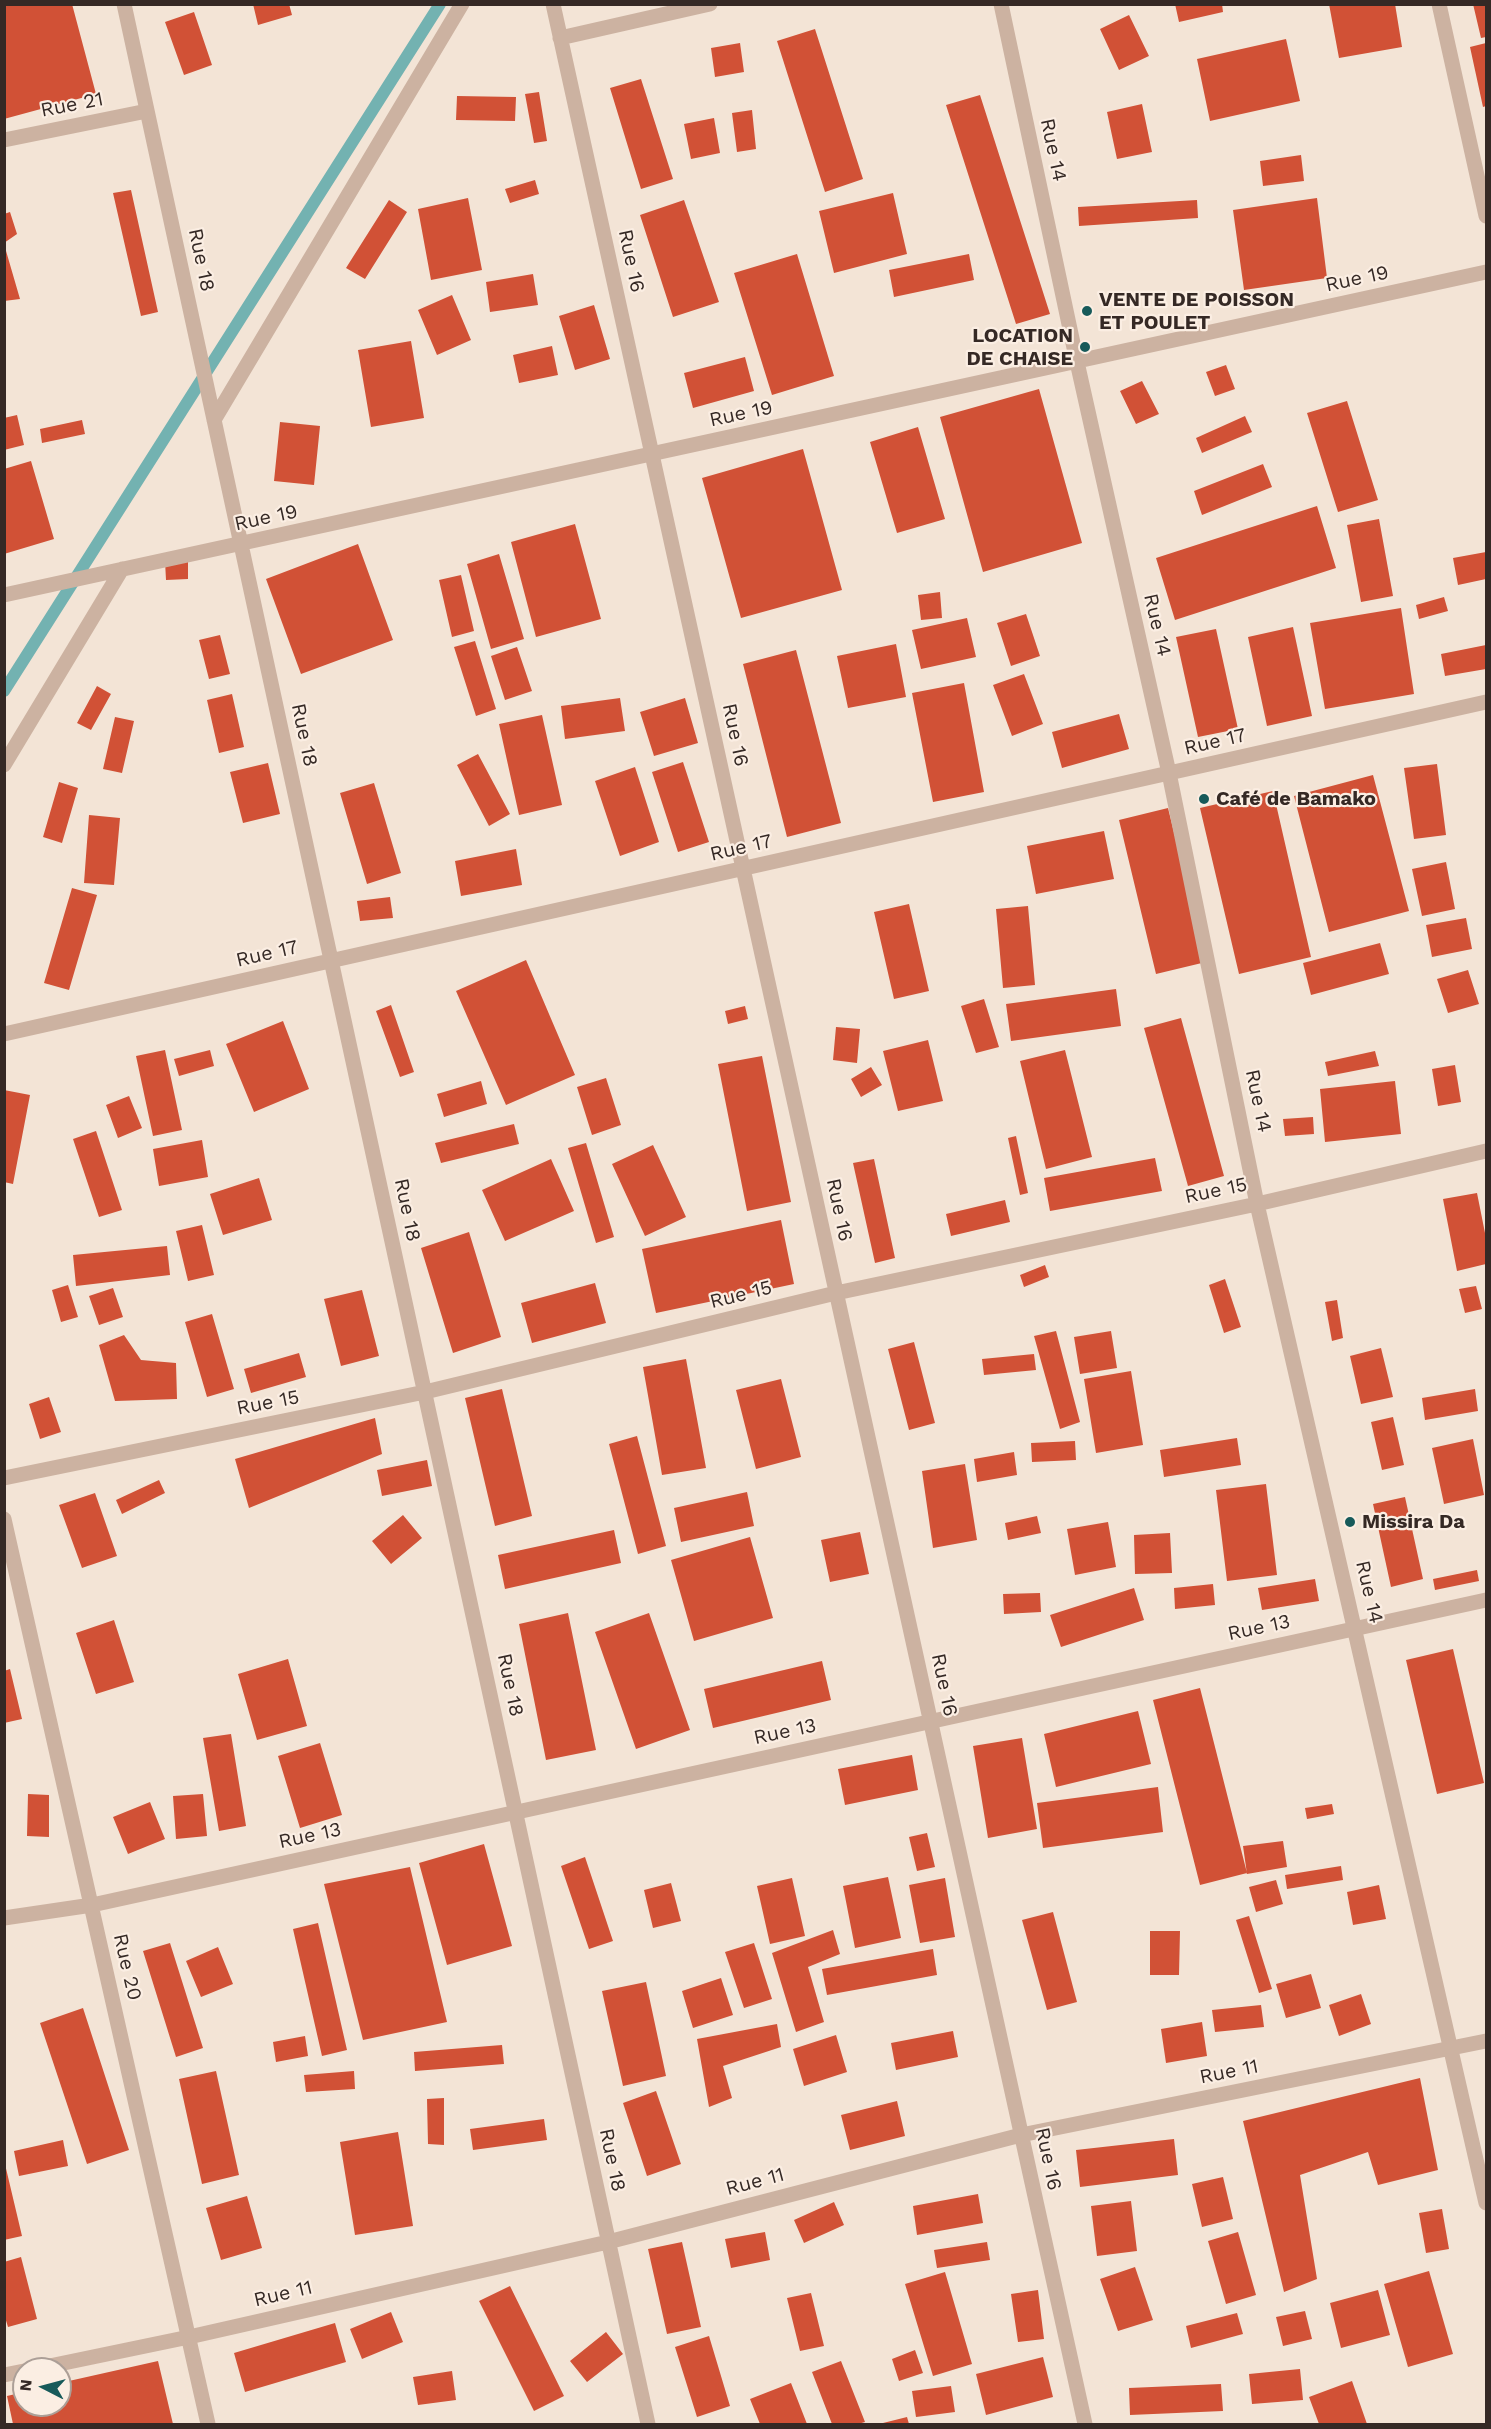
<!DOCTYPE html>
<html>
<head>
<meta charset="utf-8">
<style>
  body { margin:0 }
  #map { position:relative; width:1491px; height:2429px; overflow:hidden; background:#f3e4d6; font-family:"Work Sans",sans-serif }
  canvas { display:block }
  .frame { position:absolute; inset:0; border:6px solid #352925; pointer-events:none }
  .north { position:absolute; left:12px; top:2357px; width:60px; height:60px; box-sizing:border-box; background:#fbeee3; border:2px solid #ac9f97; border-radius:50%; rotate:276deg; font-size:16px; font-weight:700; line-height:24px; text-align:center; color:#352925 }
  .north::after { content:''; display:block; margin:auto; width:21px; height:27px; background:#175a5a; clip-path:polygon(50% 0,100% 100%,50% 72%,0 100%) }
</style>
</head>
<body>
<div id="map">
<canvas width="1491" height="2429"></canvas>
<div class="frame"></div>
<div class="north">N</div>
</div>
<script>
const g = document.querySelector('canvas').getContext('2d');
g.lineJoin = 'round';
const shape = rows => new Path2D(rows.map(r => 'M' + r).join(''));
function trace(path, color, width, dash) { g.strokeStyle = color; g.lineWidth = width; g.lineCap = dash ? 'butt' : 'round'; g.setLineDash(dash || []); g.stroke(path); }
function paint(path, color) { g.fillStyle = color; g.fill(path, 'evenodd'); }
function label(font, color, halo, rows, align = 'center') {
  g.font = font + ' "Work Sans",sans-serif'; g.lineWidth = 4.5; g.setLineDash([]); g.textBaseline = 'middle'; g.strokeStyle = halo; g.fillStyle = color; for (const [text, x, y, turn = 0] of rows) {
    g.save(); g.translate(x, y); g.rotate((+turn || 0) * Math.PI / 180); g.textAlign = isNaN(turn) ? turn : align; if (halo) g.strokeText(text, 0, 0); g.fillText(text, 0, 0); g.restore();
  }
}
trace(shape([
  [4,691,440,4]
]), '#73b2b1', 12);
paint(shape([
  [4,4,72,4,96,94,4,119],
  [253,4,289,4,292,15,258,25],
  [1175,4,1222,4,1223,12,1179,22],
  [1329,4,1395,4,1402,47,1339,58],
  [1473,4,1486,4,1486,37,1481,38],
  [194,12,212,65,184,75,165,22],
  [1129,15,1149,56,1119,70,1100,29],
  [815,29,863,179,825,192,777,41],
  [1286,39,1300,101,1210,121,1197,59],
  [740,43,744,72,715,77,711,48],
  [1486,43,1486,106,1483,107,1470,47],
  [641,79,673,179,641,189,610,88],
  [539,92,547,141,534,143,525,94],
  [980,95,1050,314,1016,324,946,105],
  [457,96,516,97,515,121,456,120],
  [1142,104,1152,152,1117,159,1107,112],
  [752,110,756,149,737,152,732,113],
  [714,118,720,153,691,159,684,124],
  [1301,155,1304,181,1263,186,1260,161],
  [535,180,539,194,510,203,505,189],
  [131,190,158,312,141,316,113,193],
  [893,193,907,254,834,273,819,211],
  [468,198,482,270,431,280,418,209],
  [1317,198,1327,278,1244,290,1233,210],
  [389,200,407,212,365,279,346,268],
  [684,200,719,302,673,317,640,215],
  [1197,200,1198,218,1079,226,1078,207],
  [10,212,17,234,4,243,4,214],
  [4,244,20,299,4,301],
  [797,254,834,376,772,395,734,273],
  [969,254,974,280,894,297,889,270],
  [533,274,538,305,490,312,486,282],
  [452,295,471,340,437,355,418,310],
  [594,305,610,359,575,370,559,316],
  [411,341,424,418,371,427,358,350],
  [552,346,558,375,519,383,513,355],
  [745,357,754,391,693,408,684,373],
  [1226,365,1235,389,1215,396,1206,372],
  [1142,381,1159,414,1136,424,1120,391],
  [1039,389,1082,543,983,572,940,417],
  [1347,401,1378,500,1338,512,1307,413],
  [17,415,24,445,4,450,4,418],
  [1245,416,1252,432,1202,453,1196,438],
  [82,420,85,434,42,443,40,429],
  [280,422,320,426,314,485,274,481],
  [918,427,945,519,897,533,870,442],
  [803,449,842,590,741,618,702,478],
  [31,461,54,539,4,554,4,469],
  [1263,464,1272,487,1202,515,1194,491],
  [1317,506,1336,568,1175,620,1156,558],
  [1379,519,1393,596,1361,602,1347,525],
  [575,524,601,619,536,637,511,542],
  [358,544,393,640,301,674,266,579],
  [1486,552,1486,579,1458,585,1453,558],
  [499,554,524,639,491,649,467,564],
  [188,560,188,579,166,580,165,561],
  [461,575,474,631,452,637,439,580],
  [940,592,942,618,921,620,918,595],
  [1444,597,1448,611,1419,619,1416,605],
  [1401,608,1414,694,1325,709,1310,623],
  [1026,614,1040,656,1011,666,997,623],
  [967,618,976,657,921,669,912,630],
  [1293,627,1312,716,1267,726,1248,637],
  [1216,629,1238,729,1198,737,1176,637],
  [220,635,230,674,209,679,199,640],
  [475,641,496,709,476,716,454,647],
  [896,644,906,697,848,708,837,656],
  [1486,645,1486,669,1445,676,1441,654],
  [517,647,532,691,505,700,491,656],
  [796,650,841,823,787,837,743,664],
  [1024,674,1043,724,1012,736,993,685],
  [964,683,984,792,933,802,912,693],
  [97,686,111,694,91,730,77,723],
  [232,694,244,747,219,753,207,700],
  [620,698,625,731,565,739,561,706],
  [685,698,698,743,654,756,640,712],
  [1119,714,1129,749,1062,768,1052,732],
  [542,715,562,805,519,815,499,724],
  [115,717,134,721,122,773,103,769],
  [478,754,510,814,489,826,457,765],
  [683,762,709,842,678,852,652,772],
  [268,763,280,814,243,823,230,772],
  [1437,764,1446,835,1414,839,1404,768],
  [635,767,659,842,620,856,595,781],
  [1373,775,1409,911,1329,932,1294,796],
  [59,782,78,788,62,843,43,837],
  [374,783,401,873,367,884,340,793],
  [1273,791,1311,957,1239,974,1200,808],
  [1168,808,1206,962,1156,974,1119,820],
  [89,815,120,818,114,885,84,883],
  [1104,831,1114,879,1036,894,1027,846],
  [516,849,522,885,461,896,455,861],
  [1446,862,1455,909,1422,916,1412,869],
  [72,888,97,895,69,990,44,983],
  [390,897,393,918,360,921,357,901],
  [909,904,929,991,894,999,874,912],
  [1028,906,1035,985,1003,988,996,909],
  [1466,918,1472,949,1432,957,1426,925],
  [1380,943,1389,974,1311,995,1303,963],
  [526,960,575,1075,506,1105,456,991],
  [1468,970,1479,1004,1448,1013,1437,979],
  [1116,989,1121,1026,1011,1041,1006,1004],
  [984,999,999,1047,976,1053,961,1006],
  [391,1005,414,1072,400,1077,376,1011],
  [745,1006,748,1019,728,1024,725,1011],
  [1181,1018,1224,1176,1188,1186,1144,1028],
  [283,1021,309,1089,254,1112,226,1044],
  [836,1027,860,1029,857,1063,833,1060],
  [928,1040,943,1101,898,1111,883,1051],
  [165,1050,182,1130,153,1136,136,1056],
  [210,1050,214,1066,179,1076,174,1059],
  [1065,1050,1092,1157,1046,1169,1020,1061],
  [1375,1051,1379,1066,1328,1076,1325,1062],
  [762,1056,791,1202,747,1211,718,1064],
  [1455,1065,1461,1102,1438,1106,1432,1069],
  [871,1067,882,1085,861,1097,851,1079],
  [606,1078,621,1125,592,1135,577,1087],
  [481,1081,487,1104,444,1117,437,1094],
  [1395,1081,1401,1134,1325,1142,1320,1089],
  [4,1090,30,1095,13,1184,4,1182],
  [129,1096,142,1128,118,1138,106,1105],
  [1313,1117,1314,1134,1285,1136,1283,1119],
  [514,1124,519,1144,441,1163,435,1143],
  [96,1131,122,1210,99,1217,73,1139],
  [1016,1136,1028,1193,1020,1195,1008,1138],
  [202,1140,208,1177,159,1186,153,1149],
  [586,1143,614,1237,596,1243,568,1148],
  [653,1145,686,1217,645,1236,612,1164],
  [1155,1158,1162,1191,1050,1211,1044,1178],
  [551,1159,574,1211,505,1241,482,1190],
  [874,1159,895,1258,875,1263,853,1163],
  [259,1178,272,1220,223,1235,210,1194],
  [1477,1193,1486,1238,1486,1264,1457,1271,1443,1199],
  [1005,1200,1010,1222,951,1236,946,1214],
  [781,1220,794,1284,656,1313,642,1249],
  [202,1225,214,1275,188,1281,176,1231],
  [469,1232,501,1337,453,1353,421,1248],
  [167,1246,170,1275,76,1286,73,1255],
  [1045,1265,1049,1277,1024,1287,1020,1275],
  [1225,1279,1241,1327,1224,1333,1209,1285],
  [595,1283,606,1323,532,1343,521,1303],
  [68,1285,78,1317,61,1322,52,1290],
  [1476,1286,1482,1309,1465,1313,1459,1289],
  [113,1288,123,1317,99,1325,89,1296],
  [362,1290,379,1356,341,1366,324,1299],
  [1337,1300,1343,1338,1332,1341,1325,1302],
  [212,1314,234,1389,207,1397,185,1322],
  [1056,1331,1080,1422,1060,1429,1034,1336],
  [1111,1331,1117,1368,1080,1374,1074,1337],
  [124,1335,141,1360,176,1363,177,1399,115,1401,99,1345],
  [914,1342,935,1423,909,1430,888,1349],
  [1381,1348,1393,1397,1361,1404,1350,1356],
  [299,1353,306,1377,251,1393,244,1369],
  [1034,1354,1036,1370,984,1375,982,1359],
  [686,1359,706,1468,662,1475,643,1367],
  [1131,1371,1143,1445,1096,1453,1084,1379],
  [781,1379,801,1457,756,1469,736,1390],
  [502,1389,532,1516,495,1526,465,1398],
  [1475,1389,1478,1411,1425,1420,1422,1398],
  [49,1397,61,1432,40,1439,29,1404],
  [1393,1417,1404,1465,1382,1470,1371,1422],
  [375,1418,382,1454,249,1508,235,1459],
  [637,1436,666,1546,638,1554,609,1444],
  [1237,1438,1241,1465,1164,1477,1160,1450],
  [1473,1439,1484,1495,1444,1504,1432,1448],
  [1075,1441,1076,1460,1032,1462,1031,1443],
  [1014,1452,1017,1475,977,1482,974,1459],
  [427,1460,432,1486,382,1496,377,1470],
  [965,1464,977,1540,933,1548,922,1471],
  [159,1480,165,1493,122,1514,116,1500],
  [1266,1484,1277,1575,1227,1581,1216,1490],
  [747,1492,754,1526,681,1542,674,1508],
  [95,1493,117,1556,82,1568,59,1505],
  [1405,1497,1423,1579,1391,1587,1373,1504],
  [403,1515,422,1538,391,1564,372,1541],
  [1037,1516,1041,1533,1008,1540,1005,1523],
  [1108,1522,1116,1567,1075,1575,1067,1529],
  [614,1530,621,1563,505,1589,498,1555],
  [860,1532,869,1574,830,1582,821,1540],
  [1170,1533,1172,1573,1135,1574,1134,1535],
  [750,1537,773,1618,694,1641,671,1560],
  [1477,1570,1479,1581,1435,1590,1433,1579],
  [1315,1579,1319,1601,1262,1610,1258,1588],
  [1213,1584,1215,1605,1175,1609,1174,1588],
  [1134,1588,1144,1620,1061,1647,1050,1615],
  [1040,1593,1041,1612,1004,1614,1003,1594],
  [568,1613,596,1750,546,1760,519,1624],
  [649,1613,690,1730,636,1749,595,1632],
  [114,1620,134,1682,96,1694,76,1633],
  [1453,1649,1484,1783,1437,1794,1406,1660],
  [288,1659,307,1726,257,1740,238,1674],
  [822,1661,831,1700,713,1728,704,1689],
  [10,1669,22,1719,4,1723,4,1671],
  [1200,1688,1247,1873,1200,1885,1153,1700],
  [1138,1711,1151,1764,1056,1787,1044,1734],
  [231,1734,246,1826,219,1831,203,1738],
  [1022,1738,1037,1829,988,1838,973,1746],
  [320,1743,342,1815,300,1828,278,1756],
  [912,1755,918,1790,845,1805,838,1769],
  [1158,1787,1163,1832,1043,1848,1037,1803],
  [28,1794,49,1795,49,1837,27,1836],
  [203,1794,207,1836,176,1839,173,1796],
  [150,1802,165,1839,128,1854,113,1817],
  [1332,1804,1334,1814,1307,1819,1305,1808],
  [927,1833,935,1867,917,1871,909,1837],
  [1283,1841,1287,1867,1247,1874,1243,1846],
  [484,1844,512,1946,447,1965,419,1863],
  [585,1857,613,1941,589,1949,561,1866],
  [1341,1866,1343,1880,1287,1889,1285,1875],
  [410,1867,447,2022,363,2040,324,1884],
  [888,1877,901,1938,855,1948,843,1886],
  [792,1878,805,1936,770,1944,757,1886],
  [945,1878,955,1937,920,1943,909,1885],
  [1276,1880,1283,1904,1256,1912,1249,1887],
  [671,1883,681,1921,653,1928,644,1890],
  [1379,1885,1386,1919,1353,1925,1347,1892],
  [1053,1912,1077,2002,1047,2010,1022,1920],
  [1249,1916,1272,1989,1259,1993,1236,1920],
  [318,1923,347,2050,322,2056,293,1929],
  [833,1930,840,1954,808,1967,824,2022,796,2032,772,1953],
  [1150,1931,1180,1931,1179,1975,1150,1975],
  [170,1943,203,2048,176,2057,143,1951],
  [754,1943,772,1999,744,2008,725,1952],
  [218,1947,233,1984,201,1997,186,1961],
  [933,1949,937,1975,827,1995,822,1969],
  [1311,1974,1321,2008,1286,2018,1276,1984],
  [721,1978,733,2015,693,2028,682,1991],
  [646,1982,666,2076,623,2086,602,1991],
  [1361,1994,1371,2024,1339,2036,1329,2005],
  [1261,2005,1264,2027,1215,2032,1212,2010],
  [83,2008,129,2150,87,2164,40,2023],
  [1202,2022,1207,2056,1166,2063,1161,2029],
  [777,2024,781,2047,723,2066,732,2098,709,2107,697,2039],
  [953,2031,958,2057,896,2070,891,2043],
  [836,2035,847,2072,804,2086,793,2049],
  [305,2036,308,2056,276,2062,273,2042],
  [502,2045,504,2064,415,2071,414,2052],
  [216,2071,239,2175,202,2184,179,2079],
  [354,2071,355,2089,306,2092,304,2075],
  [1420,2078,1438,2170,1378,2185,1368,2152,1300,2175,1317,2279,1284,2292,1243,2121],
  [656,2091,681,2164,647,2176,623,2103],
  [444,2098,444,2145,428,2144,427,2099],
  [897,2101,905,2136,850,2150,841,2115],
  [544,2119,547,2140,473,2150,470,2129],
  [398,2132,413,2226,355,2235,340,2142],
  [1174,2139,1178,2175,1080,2187,1076,2150],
  [63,2140,68,2166,19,2176,14,2151],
  [4,2160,22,2236,4,2240],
  [1223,2177,1233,2219,1202,2227,1192,2184],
  [978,2194,983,2223,917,2235,913,2206],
  [247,2196,262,2248,221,2260,206,2208],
  [1131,2201,1137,2251,1097,2256,1091,2206],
  [834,2202,844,2225,804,2243,794,2220],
  [1442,2209,1449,2249,1426,2253,1419,2213],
  [765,2232,770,2260,731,2268,725,2239],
  [1238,2232,1256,2295,1226,2304,1208,2241],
  [682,2242,701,2327,667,2334,648,2249],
  [987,2242,990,2260,937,2268,934,2250],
  [21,2257,37,2319,8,2327,4,2314,4,2262],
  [1135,2267,1153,2320,1118,2331,1100,2279],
  [1429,2271,1453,2354,1408,2367,1384,2284],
  [945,2272,972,2364,933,2376,905,2284],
  [510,2286,564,2396,534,2411,479,2301],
  [1038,2290,1044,2339,1018,2342,1011,2294],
  [1378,2290,1390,2335,1341,2348,1330,2303],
  [811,2293,824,2346,800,2351,787,2298],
  [1305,2311,1312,2339,1283,2346,1276,2317],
  [391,2312,403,2342,362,2359,350,2329],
  [1237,2313,1243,2334,1191,2348,1186,2326],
  [335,2323,346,2362,245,2392,234,2353],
  [606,2332,623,2354,587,2382,570,2361],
  [709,2336,730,2406,697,2417,675,2347],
  [915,2350,923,2373,899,2381,892,2359],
  [1043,2357,1053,2397,986,2415,976,2374],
  [158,2361,173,2424,13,2424,7,2396,24,2392,24,2405,60,2405,60,2383],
  [841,2361,865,2422,858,2424,832,2424,812,2372],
  [1300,2369,1303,2400,1252,2404,1249,2374],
  [452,2371,456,2400,418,2405,413,2377],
  [1352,2381,1367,2424,1319,2424,1309,2397],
  [791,2383,807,2424,760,2424,750,2399],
  [1221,2384,1223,2411,1130,2415,1129,2388],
  [951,2386,955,2412,916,2417,912,2391],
  [907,2417,909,2424,879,2424]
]), '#d15136');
trace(shape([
  [124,4,648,2424],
  [553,4,1085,2424],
  [1001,4,1077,362,1169,773,1257,1204,1486,2203],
  [1439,4,1486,216],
  [560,38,710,4],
  [4,140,147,111],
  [214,420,462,4],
  [4,595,1486,272],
  [4,765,122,569],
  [4,1034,1486,702],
  [4,1478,425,1392,836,1293,1257,1204,1486,1151],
  [4,1519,208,2424],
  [4,1918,92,1905,1486,1600],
  [35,2369,189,2337,608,2242,1021,2135,1486,2041],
  [4,2375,24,2371]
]), '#ccb2a1', 15);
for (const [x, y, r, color] of [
  [1087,311,6,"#175a5a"],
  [1085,347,6,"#175a5a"],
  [1204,799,6,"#175a5a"],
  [1350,1522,6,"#175a5a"]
]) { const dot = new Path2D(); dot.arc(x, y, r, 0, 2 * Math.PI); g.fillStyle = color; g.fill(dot); trace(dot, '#fbeee3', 2); }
label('20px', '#352925', '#fbeee3', [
  ["Rue 21",72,105,-11],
  ["Rue 14",1053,150,78],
  ["Rue 18",201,260,78],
  ["Rue 16",631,261,78],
  ["Rue 19",1357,279,-12],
  ["Rue 19",741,414,-12],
  ["Rue 19",266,518,-12],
  ["Rue 14",1157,625,77],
  ["Rue 18",304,735,78],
  ["Rue 16",735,735,78],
  ["Rue 17",1215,742,-13],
  ["Rue 17",741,848,-13],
  ["Rue 17",267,954,-13],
  ["Rue 14",1258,1101,78],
  ["Rue 15",1216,1191,-12],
  ["Rue 18",407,1210,78],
  ["Rue 16",839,1210,78],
  ["Rue 15",741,1295,-14],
  ["Rue 15",268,1403,-11],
  ["Rue 14",1369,1592,77],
  ["Rue 13",1259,1628,-12],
  ["Rue 18",510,1685,78],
  ["Rue 16",944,1685,78],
  ["Rue 13",785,1732,-12],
  ["Rue 13",310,1836,-12],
  ["Rue 20",127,1967,77],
  ["Rue 11",1229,2072,-11],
  ["Rue 16",1048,2159,78],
  ["Rue 18",612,2160,78],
  ["Rue 11",755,2182,-15],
  ["Rue 11",283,2294,-13]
]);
label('bold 20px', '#352925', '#fbeee3', [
  ["VENTE DE POISSON",1099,300],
  ["ET POULET",1099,323],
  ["LOCATION",1073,336,"right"],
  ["DE CHAISE",1073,359,"right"],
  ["Café de Bamako",1216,799],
  ["Missira Da",1362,1522]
], 'left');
</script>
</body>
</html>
